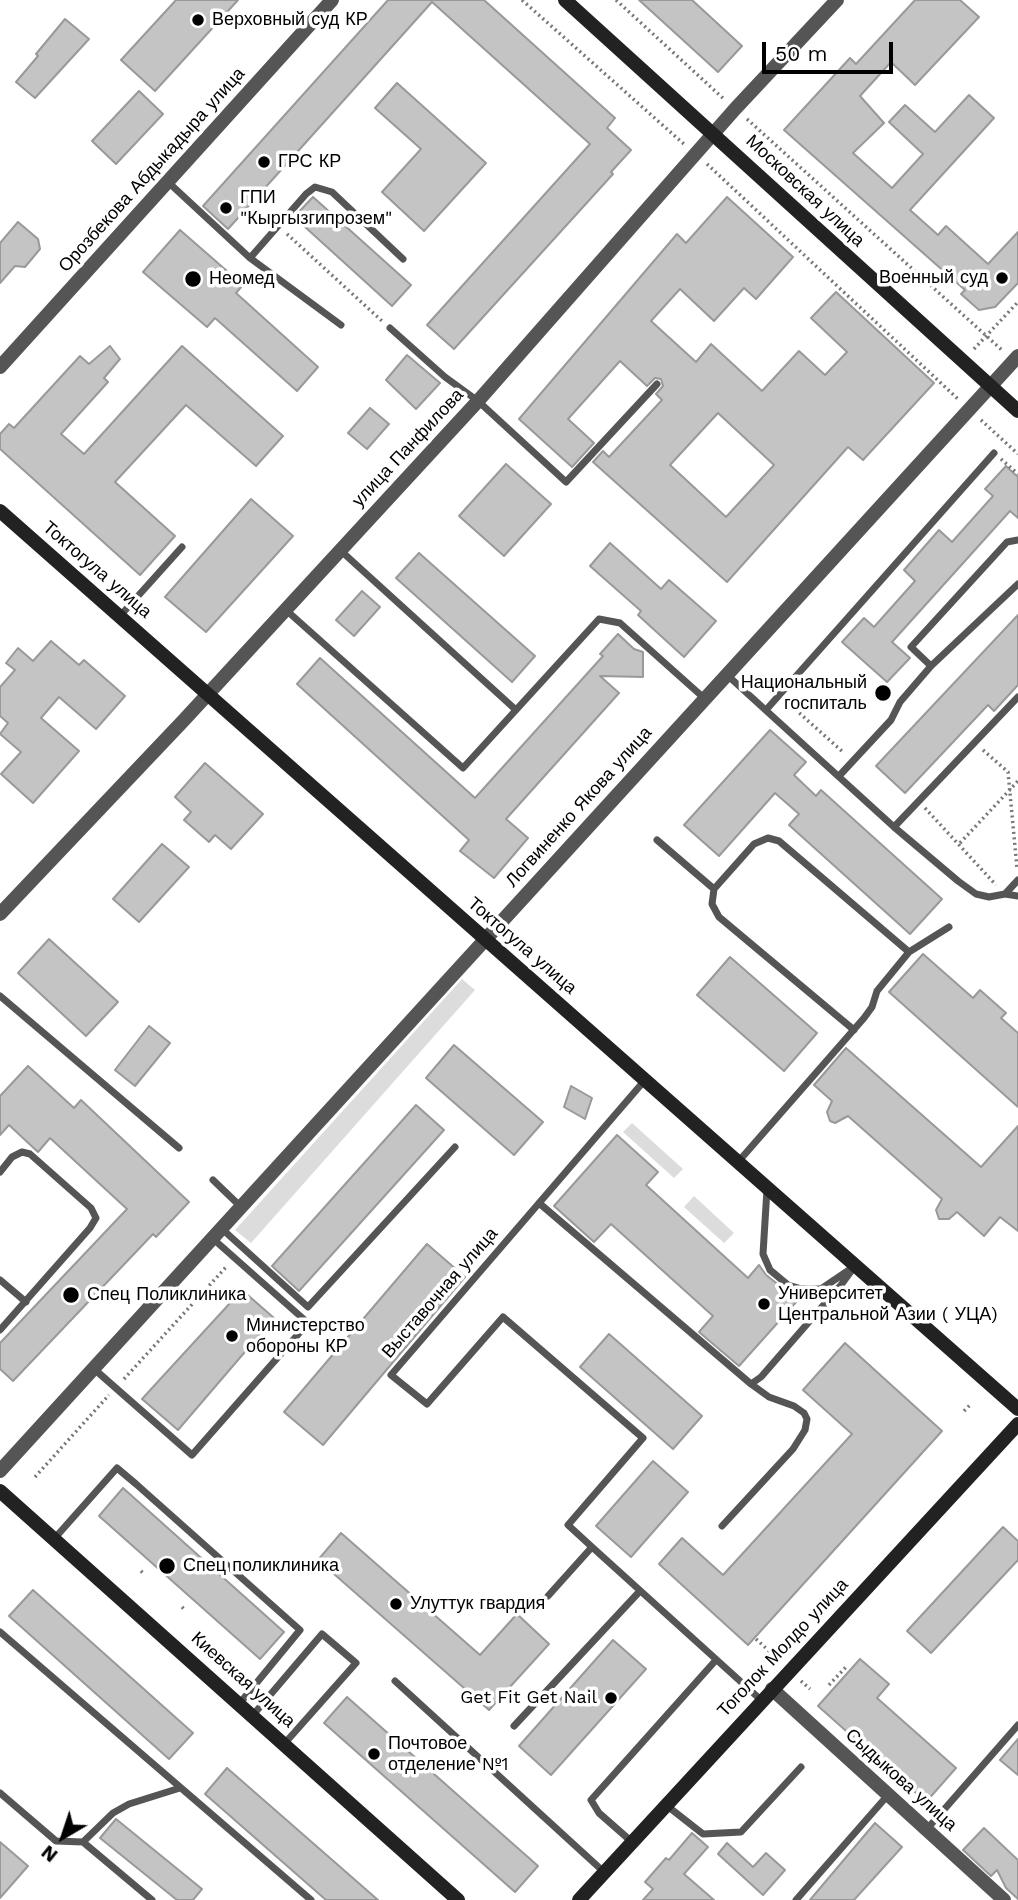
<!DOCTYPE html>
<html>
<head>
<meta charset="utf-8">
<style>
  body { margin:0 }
  #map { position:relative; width:1018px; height:1900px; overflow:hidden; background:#fff; font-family:"Work Sans",sans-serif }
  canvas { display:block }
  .north { position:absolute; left:28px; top:1802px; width:70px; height:70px; -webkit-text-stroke:5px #fff; paint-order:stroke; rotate:219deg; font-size:19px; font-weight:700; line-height:28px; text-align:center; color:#000 }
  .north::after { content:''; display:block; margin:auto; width:24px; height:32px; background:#000; clip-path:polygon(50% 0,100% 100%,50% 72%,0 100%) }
  .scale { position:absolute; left:762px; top:42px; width:131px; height:32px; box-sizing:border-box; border:4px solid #000; border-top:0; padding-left:9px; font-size:21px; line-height:24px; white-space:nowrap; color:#000; -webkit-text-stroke:5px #fff; paint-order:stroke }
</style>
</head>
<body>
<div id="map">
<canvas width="1018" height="1900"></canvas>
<div class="north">N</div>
<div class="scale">50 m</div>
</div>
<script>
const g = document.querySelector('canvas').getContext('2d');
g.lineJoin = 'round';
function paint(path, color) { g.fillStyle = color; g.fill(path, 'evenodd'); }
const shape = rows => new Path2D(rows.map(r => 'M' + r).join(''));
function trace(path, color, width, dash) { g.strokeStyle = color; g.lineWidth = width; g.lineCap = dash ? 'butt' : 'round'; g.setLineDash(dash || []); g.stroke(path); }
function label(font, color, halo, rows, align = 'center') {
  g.font = font + ' "Work Sans",sans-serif'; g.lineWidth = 7; g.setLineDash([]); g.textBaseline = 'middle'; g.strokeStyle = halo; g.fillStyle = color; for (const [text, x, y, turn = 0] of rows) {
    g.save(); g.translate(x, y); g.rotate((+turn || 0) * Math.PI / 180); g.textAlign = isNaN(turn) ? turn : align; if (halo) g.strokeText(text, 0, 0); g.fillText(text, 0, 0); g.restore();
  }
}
paint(shape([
  [462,979,475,990,251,1243,235,1230],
  [632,1123,683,1169,674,1178,623,1132],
  [694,1196,734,1233,724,1243,684,1207]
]), '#dcdcdc');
const building = shape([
  [176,0,238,0,155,91,121,60,176,0],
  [388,0,484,0,615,118,607,128,631,150,611,172,613,174,454,349,427,325,590,144,432,2,228,229,203,206,388,0],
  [639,0,692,0,742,46,718,72,639,0],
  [915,0,960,0,979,17,915,85,891,62,860,96,884,123,853,153,892,188,923,154,889,122,905,105,935,132,969,95,994,118,910,210,938,235,946,226,988,264,1018,232,1018,283,995,307,979,310,961,294,965,290,784,130,850,58,856,64,915,0],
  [65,19,89,39,35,98,16,82,38,56,36,54,65,19],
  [397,83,486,163,424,231,382,192,421,149,375,108,397,83],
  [139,91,163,114,116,164,92,141,139,91],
  [313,197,411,285,392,306,294,217,313,197],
  [727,197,793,257,756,299,744,288,714,321,680,289,651,321,696,362,711,344,762,391,799,351,825,375,847,352,811,318,836,292,934,383,863,460,848,447,727,582,593,462,603,451,609,457,662,400,656,394,663,386,661,379,655,378,647,386,620,361,568,419,594,443,572,467,519,419,677,234,686,243,727,197],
  [718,413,774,465,726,517,670,465,718,413],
  [18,222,38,239,40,249,25,267,15,266,0,283,0,243,18,222],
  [180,230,243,285,236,293,318,367,297,391,215,318,207,327,143,272,180,230],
  [110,346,120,359,104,378,108,382,61,434,84,454,182,346,283,436,256,466,186,405,115,482,175,536,140,575,0,449,0,434,9,424,14,428,80,356,89,364,110,346],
  [407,355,440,383,416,409,386,380,407,355],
  [370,408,389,424,367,449,348,433,370,408],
  [506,464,551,504,504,556,459,516,506,464],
  [1006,466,1018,477,1018,518,1010,511,892,642,910,658,887,682,842,642,864,618,874,627,915,581,904,570,939,530,952,542,993,496,985,489,1006,466],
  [251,499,293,536,206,632,165,597,251,499],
  [610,543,661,589,669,580,716,621,684,657,638,615,641,611,590,566,610,543],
  [419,553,535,656,512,682,396,578,419,553],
  [362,591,380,607,354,636,336,620,362,591],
  [1018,615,1018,685,994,711,988,705,905,793,876,766,1018,615],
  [618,634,634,649,643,652,643,677,600,676,619,693,506,819,528,838,494,878,460,851,469,840,297,684,320,658,475,798,603,656,600,654,618,634],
  [51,641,79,665,84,660,125,696,96,729,59,697,41,718,79,751,33,803,1,774,21,752,0,734,8,723,0,716,0,687,15,670,6,663,18,648,33,661,51,641],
  [770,730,806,762,794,775,816,796,821,790,942,899,910,934,789,825,799,814,775,793,719,856,684,825,770,730],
  [205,763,263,814,231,849,215,835,209,842,184,820,191,812,175,797,205,763],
  [162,844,189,867,139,922,113,899,162,844],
  [49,939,118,1002,86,1036,18,973,49,939],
  [923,954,973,998,980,990,1006,1013,1001,1018,1018,1033,1018,1107,889,992,923,954],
  [730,957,817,1033,784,1071,697,995,730,957],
  [149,1026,170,1043,135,1086,115,1070,149,1026],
  [454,1045,543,1122,514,1155,426,1078,454,1045],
  [846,1048,981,1167,1018,1126,1018,1231,1000,1217,984,1236,957,1212,949,1219,939,1219,936,1210,942,1199,848,1116,835,1123,830,1121,827,1112,832,1101,814,1085,846,1048],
  [28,1066,74,1108,81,1100,189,1202,156,1237,153,1234,13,1381,0,1369,0,1343,127,1209,50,1138,38,1152,9,1125,0,1135,0,1096,28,1066],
  [571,1086,592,1098,585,1119,564,1107,571,1086],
  [416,1105,444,1130,299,1291,272,1266,416,1105],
  [617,1135,658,1172,646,1185,748,1278,759,1265,766,1275,798,1300,739,1366,699,1332,713,1316,611,1224,594,1242,554,1206,617,1135],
  [427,1244,465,1277,323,1445,284,1412,427,1244],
  [242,1290,274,1318,178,1430,142,1399,242,1290],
  [609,1334,702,1416,673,1449,580,1367,609,1334],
  [845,1343,942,1431,748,1645,659,1564,682,1538,723,1575,852,1434,803,1390,845,1343],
  [653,1461,688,1492,631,1557,596,1526,653,1461],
  [123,1488,284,1632,260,1659,99,1516,123,1488],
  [1003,1527,1018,1541,1018,1560,931,1653,907,1631,1003,1527],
  [341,1533,480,1655,517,1614,549,1644,489,1710,318,1560,341,1533],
  [33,1590,193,1733,169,1759,9,1616,33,1590],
  [613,1640,646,1669,551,1775,519,1746,613,1640],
  [860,1659,889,1684,877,1698,956,1768,926,1802,818,1706,860,1659],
  [347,1697,538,1866,515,1892,324,1723,347,1697],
  [1018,1739,1018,1775,1000,1760,1018,1739],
  [227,1768,378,1900,326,1900,205,1794,227,1768],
  [116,1819,202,1889,193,1900,177,1900,100,1838,116,1819],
  [875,1823,902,1847,854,1900,810,1900,875,1823],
  [984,1828,1018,1860,1018,1899,1006,1888,997,1870,991,1876,963,1850,984,1828],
  [692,1833,708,1847,684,1874,714,1900,643,1900,653,1889,645,1882,666,1858,669,1860,692,1833],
  [0,1842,28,1866,0,1898,0,1842],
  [727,1843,753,1867,766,1853,785,1870,763,1895,718,1854,727,1843]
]);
paint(building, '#c4c4c4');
trace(building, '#999', 2);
trace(shape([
  [522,0,685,145],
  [616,0,725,100],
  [747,119,1003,351],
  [707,164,959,400],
  [287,234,382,321],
  [974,349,1018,302],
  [981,420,1018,454],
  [1001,459,1018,474],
  [787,702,844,753],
  [983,750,1008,772,1017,868],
  [925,808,996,885],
  [960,843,1018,781],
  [124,1379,227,1266],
  [964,1411,971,1404],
  [35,1477,109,1395],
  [141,1571,144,1574],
  [182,1607,185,1610],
  [756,1639,780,1661],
  [801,1681,810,1689],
  [829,1685,847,1666]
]), '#777', 3.5, [2, 3.5]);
trace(shape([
  [168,182,250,258,341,325],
  [250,258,306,194,315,187,332,192,403,259],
  [390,328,445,377,478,401,566,482,657,384],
  [340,550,516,710],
  [286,610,463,768,599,619,620,623,704,698],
  [120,616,182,547],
  [931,666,911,647,1007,542,1018,540],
  [726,674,894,827,958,881,976,894,989,897,1005,894,1018,896],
  [766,710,994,453],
  [839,776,891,720,900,702,931,666,1018,584],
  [894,827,1018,697],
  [657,840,714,889],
  [1005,894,1018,880],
  [0,996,179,1148],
  [854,1030,719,917,712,904,714,889,754,844,768,838,779,841,909,952],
  [738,1162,864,1018,872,1007,877,991,909,952,949,927],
  [0,1172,12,1157,22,1152,30,1154,91,1208,96,1218,90,1228,0,1330],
  [213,1180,240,1206],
  [767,1189,763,1254,770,1270,788,1285,802,1289,821,1289,852,1268],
  [539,1203,751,1384,761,1377,841,1285,855,1266],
  [221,1228,308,1307,455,1147],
  [0,1280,26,1302],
  [93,1368,192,1455,308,1323,211,1237],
  [722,1526,793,1449,805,1430,807,1419,804,1413,794,1406,769,1397,751,1384],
  [54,1539,117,1468,136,1484,300,1630,240,1703],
  [592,1547,568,1525,643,1438,503,1317,427,1404,391,1375,645,1080],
  [548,1596,592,1547,761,1700],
  [0,1632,311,1900],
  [395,1681,604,1872],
  [253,1715,322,1634,356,1663,285,1743],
  [514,1726,640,1591],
  [0,1793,56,1841,83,1842,152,1900],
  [666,1805,703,1834,741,1832,801,1767],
  [927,1829,1018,1725],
  [83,1842,113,1813,129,1804,180,1788],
  [632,1842,599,1813,591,1800,716,1660],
  [796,1900,888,1795]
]), '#555', 7);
trace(shape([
  [0,367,332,0],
  [772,1689,1004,1900]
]), '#555', 14);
trace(shape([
  [0,914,184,720,478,401,735,109,837,0],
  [0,1471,1018,356]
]), '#555', 14);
trace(shape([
  [565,0,1018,411],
  [0,511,1018,1409],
  [0,1491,458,1900],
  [579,1900,1018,1424]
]), '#222', 14);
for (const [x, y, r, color] of [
  [198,20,7,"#000"],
  [264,162,7,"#000"],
  [226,208,7,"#000"],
  [1002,278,7,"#000"],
  [193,279,9,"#000"],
  [883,693,9,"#000"],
  [71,1295,9,"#000"],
  [764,1304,7,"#000"],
  [232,1336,7,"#000"],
  [167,1566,9,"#000"],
  [396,1604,7,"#000"],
  [611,1698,7,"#000"],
  [374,1754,7,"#000"]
]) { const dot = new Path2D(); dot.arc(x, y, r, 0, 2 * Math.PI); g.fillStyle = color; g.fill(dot); trace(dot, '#fff', 2.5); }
label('18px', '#000', '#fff', [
  ["Верховный суд КР",212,20],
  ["ГРС КР",278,162],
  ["ГПИ",240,198],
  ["\"Кыргызгипрозем\"",240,219],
  ["Военный суд",988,278,"right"],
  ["Неомед",209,279],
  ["Национальный",867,683,"right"],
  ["госпиталь",867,704,"right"],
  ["Университет",778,1294],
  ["Центральной Азии ( УЦА)",778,1315],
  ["Спец Поликлиника",87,1295],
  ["Министерство",246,1326],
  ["обороны КР",246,1347],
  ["Спец поликлиника",183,1566],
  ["Улуттук гвардия",410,1604],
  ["Get Fit Get Nail",597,1698,"right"],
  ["Почтовое",388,1744],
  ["отделение №1",388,1765]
], 'left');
label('18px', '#000', '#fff', [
  ["Орозбекова Абдыкадыра улица",152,170,-48],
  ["Московская улица",805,191,43],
  ["улица Панфилова",408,448,-47],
  ["Токтогула улица",97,570,41],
  ["Логвиненко Якова улица",579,807,-48],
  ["Токтогула улица",522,946,41],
  ["Выставочная улица",440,1293,-49],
  ["Тоголок Молдо улица",783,1648,-47],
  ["Киевская улица",243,1680,42],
  ["Сыдыкова улица",901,1780,42]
]);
</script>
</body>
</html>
